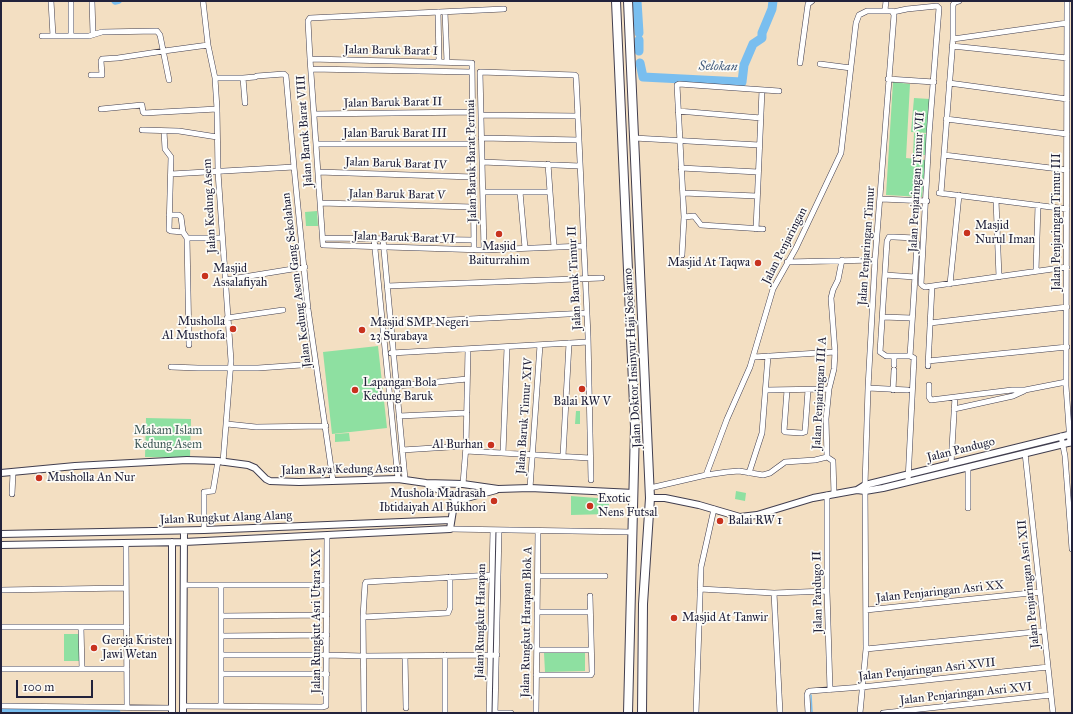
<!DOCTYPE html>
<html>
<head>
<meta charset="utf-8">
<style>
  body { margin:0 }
  #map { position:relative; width:1073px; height:714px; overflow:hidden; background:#f3dfc2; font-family:"IM FELL Great Primer",serif }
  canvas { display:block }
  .frame { position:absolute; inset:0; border:2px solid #22223b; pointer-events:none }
  .scale { position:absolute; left:16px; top:680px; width:77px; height:18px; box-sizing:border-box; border:2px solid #22223b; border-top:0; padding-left:5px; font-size:12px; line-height:14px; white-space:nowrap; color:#22223b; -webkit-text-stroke:3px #fdfcf7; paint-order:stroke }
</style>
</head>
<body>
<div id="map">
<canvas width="1073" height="714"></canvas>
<div class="frame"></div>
<div class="scale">100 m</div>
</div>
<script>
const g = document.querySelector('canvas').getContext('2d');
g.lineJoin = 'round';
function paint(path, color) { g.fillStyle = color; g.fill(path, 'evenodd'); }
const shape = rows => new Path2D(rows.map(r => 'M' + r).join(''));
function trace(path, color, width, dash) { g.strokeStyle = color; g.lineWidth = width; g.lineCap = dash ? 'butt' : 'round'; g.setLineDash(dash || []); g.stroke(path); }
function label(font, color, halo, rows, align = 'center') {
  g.font = font + ' "IM FELL Great Primer",serif'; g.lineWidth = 3.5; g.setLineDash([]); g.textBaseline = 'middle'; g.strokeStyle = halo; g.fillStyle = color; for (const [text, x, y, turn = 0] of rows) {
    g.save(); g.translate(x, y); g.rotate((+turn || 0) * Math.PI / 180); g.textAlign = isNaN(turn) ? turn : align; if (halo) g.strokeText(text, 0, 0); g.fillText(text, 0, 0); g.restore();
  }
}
paint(shape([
  [893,82,910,84,906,158,926,160,922,197,886,195],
  [914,98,930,99,927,133,911,132],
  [914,133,927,134,926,155,913,155],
  [317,211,318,226,306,226,305,212],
  [378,346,387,428,332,434,323,352],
  [576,411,580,411,580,424,575,424],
  [146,418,191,419,190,458,145,457],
  [349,433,350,441,335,442,335,434],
  [736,491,746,493,745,501,735,499],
  [571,496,609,499,609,514,571,515],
  [64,634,79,634,79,661,64,661],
  [585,652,585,671,545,672,544,653]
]), '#8ee0a1');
trace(shape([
  [811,695,812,713]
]), '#79beef', 1.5);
trace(shape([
  [114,1,115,2,119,1]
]), '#79beef', 5.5);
trace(shape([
  [637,1,639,33],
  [639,40,639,51],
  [640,63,643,77,742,82,744,65,753,44,762,38,762,33,772,9,773,1],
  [1,712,116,713]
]), '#79beef', 9);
const minor = shape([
  [51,1,53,36],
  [92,1,93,34],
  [203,1,208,45,215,78,217,109,218,172,231,361,223,462],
  [1067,1,1066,386,1070,443],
  [504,9,310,18,308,21,310,59,323,245,484,250,584,246],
  [885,10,886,1],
  [438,12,439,62],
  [445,12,447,62],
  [893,12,907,9,937,6,939,8,929,135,921,284,923,286,925,287,1067,267],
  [42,36,89,36,102,32,157,31,160,35,169,80],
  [71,36,71,3],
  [953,39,1067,23],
  [952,46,1067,58],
  [310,59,472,63,474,250],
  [800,63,808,4,812,1],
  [820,64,851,68],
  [311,69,472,72],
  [91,75,102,75,101,61,102,59,118,58,164,51,208,45],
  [215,78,243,78,255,77,257,76,284,74,286,76,294,167,308,309,333,481],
  [243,78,245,103],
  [888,79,934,82],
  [949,83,1067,99],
  [101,109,142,105,143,112,144,113,217,109],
  [678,111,761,118],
  [314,114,473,112],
  [481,115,578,116],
  [946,119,1067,134],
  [142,130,179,131,217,137],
  [164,131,165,149,171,157,169,230,171,231,183,232,187,238],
  [481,138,579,140],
  [634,138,759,145],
  [317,144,473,144],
  [944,155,1067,170],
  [482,162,580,166],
  [548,164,554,247],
  [681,168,758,172],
  [318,172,473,177],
  [171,174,294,167],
  [483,192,550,192],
  [520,192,525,248],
  [683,193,757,196],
  [939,193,1067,209],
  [941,193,953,39,953,5,955,2,959,1],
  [881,199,927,201],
  [996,200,999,277],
  [320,203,473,207],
  [169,215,179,215,181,217,183,232],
  [684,217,694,216,701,225,763,229],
  [756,229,762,90],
  [187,238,189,345],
  [187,238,222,238],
  [323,238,474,240],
  [374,239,398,479],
  [383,239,405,479],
  [484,250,480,72,575,75,576,76,579,140,588,336,591,480],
  [682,255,684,217,677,85,679,84,779,91],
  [787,262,875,260],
  [1036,271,1038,205],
  [885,275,915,277],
  [225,280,305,267],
  [950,284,959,195],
  [387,286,602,278],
  [882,317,912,318],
  [227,318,283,310],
  [188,323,228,323],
  [391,323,587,313],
  [930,323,1067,307],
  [391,353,588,342],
  [894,356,886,356,880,352,887,241,889,237,894,237,915,238,917,244,910,356],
  [754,357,835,352],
  [928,361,1067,347],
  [894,365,894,356,910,356,914,358,908,481],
  [928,366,932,286],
  [171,367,198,368,258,368,316,364],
  [929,385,929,397,931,400,1012,390,1025,390,1066,382],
  [397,386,467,379],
  [868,388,908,390],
  [766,390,829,389],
  [787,390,784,431,785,432,802,433,805,432,808,390],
  [893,390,894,370],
  [954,409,1013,396,1024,391],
  [399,416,467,413],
  [227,424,256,427,326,426],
  [1061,436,1065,456,1072,549],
  [402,450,466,446],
  [466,451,590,458],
  [503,453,507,347],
  [1025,453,1053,713],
  [563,456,569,343],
  [827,457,826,419,829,389,834,369,835,352,831,298,833,290,838,280,842,260],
  [827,457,833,461,834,494],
  [951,464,955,397],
  [749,473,762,433,768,356],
  [706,475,727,419,750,367,773,289,796,248,841,153,856,23,859,15,867,11,892,11,894,15,875,260,868,388,865,485,866,649,860,713],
  [463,484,466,446,468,349],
  [530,488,540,345],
  [650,488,706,475,727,472,739,471,763,475,770,473,785,462,815,460,827,457],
  [12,494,13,473],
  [827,495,827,591,830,690],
  [968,508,968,468],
  [450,529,632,532],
  [204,530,204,492,213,491,218,461],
  [126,543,127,707],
  [538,576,605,576],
  [184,585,327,585],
  [221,585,221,706],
  [700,589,774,593,827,591],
  [1,590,126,588],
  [774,593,780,713],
  [866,610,1040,592],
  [537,612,590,612],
  [221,616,327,615],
  [363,617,448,613,450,608,450,577],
  [1,627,127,627],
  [81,627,82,669],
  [221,636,327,635],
  [866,649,1044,631],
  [537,650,591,650],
  [221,655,327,655,363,656,497,655],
  [445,655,445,713],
  [405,656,406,708],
  [1,669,127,669],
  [221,674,327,674],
  [536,675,591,675,592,673,590,596],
  [1,706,172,708],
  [183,706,322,707,326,706,327,536],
  [364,713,363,617,365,584,366,582,492,575],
  [489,713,493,530],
  [495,713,499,530],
  [495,713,511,713],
  [536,713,538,531],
  [696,713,701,567,714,509],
  [808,713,807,695,808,692,810,691,862,687,1048,667],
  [883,713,1051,695]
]);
const tertiary = shape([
  [1,473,75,466,187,460,218,461,248,465,255,468,266,479,270,481,299,482,398,479,426,483,463,484,498,489,530,488,634,493],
  [427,484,455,498,463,499,496,490],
  [857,490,865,491,883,488,1072,442],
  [650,498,665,498,699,505,740,517,757,515,813,498,857,490,865,485,1072,434],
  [1,534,204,530,451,520],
  [1,545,184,542,450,529,455,498],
  [172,713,172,542],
  [183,713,184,531]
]);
const primary = shape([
  [616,1,635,427,628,713],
  [628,1,650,498,643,604,642,713]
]);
trace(minor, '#413e4f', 6);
trace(tertiary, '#413e4f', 8);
trace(primary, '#413e4f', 10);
trace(minor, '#fff', 5);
trace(tertiary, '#fff', 6);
trace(primary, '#fff', 8);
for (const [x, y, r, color] of [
  [967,233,4,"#c8321e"],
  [499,234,4,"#c8321e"],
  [758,263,4,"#c8321e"],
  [205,276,4,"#c8321e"],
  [233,329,4,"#c8321e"],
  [362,330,4,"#c8321e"],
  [582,389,4,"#c8321e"],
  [355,390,4,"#c8321e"],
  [491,445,4,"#c8321e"],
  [39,478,4,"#c8321e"],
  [494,501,4,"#c8321e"],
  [590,506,4,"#c8321e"],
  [720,521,4,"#c8321e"],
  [674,618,4,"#c8321e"],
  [94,648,4,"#c8321e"]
]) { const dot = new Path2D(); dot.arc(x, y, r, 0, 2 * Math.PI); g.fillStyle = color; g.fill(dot); trace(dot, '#fdfcf7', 1.5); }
label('12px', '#22223b', '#fdfcf7', [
  ["Jalan Baruk Barat I",391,51,1],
  ["Jalan Baruk Barat II",393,103,-1],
  ["Jalan Baruk Barat VIII",305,131,-94],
  ["Jalan Baruk Barat III",395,134],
  ["Jalan Baruk Barat Permai",472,161,-91],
  ["Jalan Baruk Barat IV",396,164,2],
  ["Jalan Penjaringan Timur VII",917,182,-87],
  ["Jalan Baruk Barat V",397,195,1],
  ["Jalan Kedung Asem",210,206,-93],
  ["Jalan Penjaringan Timur III",1057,222,-90],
  ["Jalan Baruk Barat VI",404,238,2],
  ["Jalan Penjaringan",785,246,-63],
  ["Jalan Penjaringan Timur",867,246,-86],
  ["Jalan Baruk Timur II",575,278,-93],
  ["Jalan Kedung Asem Gang Sekolahan",297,280,-97],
  ["Jalan Doktor Insinyur Haji Soekarno",633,358,-93],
  ["Jalan Penjaringan III A",820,393,-87],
  ["Jalan Baruk Timur XIV",525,416,-86],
  ["Jalan Pandugo",961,450,-14],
  ["Jalan Raya Kedung Asem",342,470,-1],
  ["Jalan Rungkut Alang Alang",226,518,-2],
  ["Jalan Penjaringan Asri XII",1029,584,-96],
  ["Jalan Pandugo II",818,592,-91],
  ["Jalan Penjaringan Asri XX",940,592,-6],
  ["Jalan Rungkut Asri Utara XX",317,621,-90],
  ["Jalan Rungkut Harapan",481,621,-89],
  ["Jalan Rungkut Harapan Blok A",527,622,-89],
  ["Jalan Penjaringan Asri XVII",927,670,-6],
  ["Jalan Penjaringan Asri XVI",966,694,-6]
]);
label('12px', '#22223b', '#fdfcf7', [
  ["Masjid",975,226],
  ["Nurul Iman",975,240],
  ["Masjid",499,247,"center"],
  ["Baiturrahim",499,261,"center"],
  ["Masjid At Taqwa",750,263,"right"],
  ["Masjid",213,269],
  ["Assalafiyah",213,283],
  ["Musholla",225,322,"right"],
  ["Al Musthofa",225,336,"right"],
  ["Masjid SMP Negeri",370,323],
  ["23 Surabaya",370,337],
  ["Lapangan Bola",363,383],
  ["Kedung Baruk",363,397],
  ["Balai RW V",582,402,"center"],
  ["Al Burhan",483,445,"right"],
  ["Musholla An Nur",47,478],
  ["Mushola Madrasah",486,494,"right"],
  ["Ibtidaiyah Al Bukhori",486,508,"right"],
  ["Exotic",598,499],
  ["Nens Futsal",598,513],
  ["Balai RW 1",728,521],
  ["Masjid At Tanwir",682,618],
  ["Gereja Kristen",102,641],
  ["Jawi Wetan",102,655]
], 'left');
label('12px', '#425b5a', '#fdfcf7', [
  ["Makam Islam",168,431],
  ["Kedung Asem",168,445]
]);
label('italic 13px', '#40597a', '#fdfcf7', [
  ["Selokan",718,67,1]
]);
</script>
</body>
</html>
